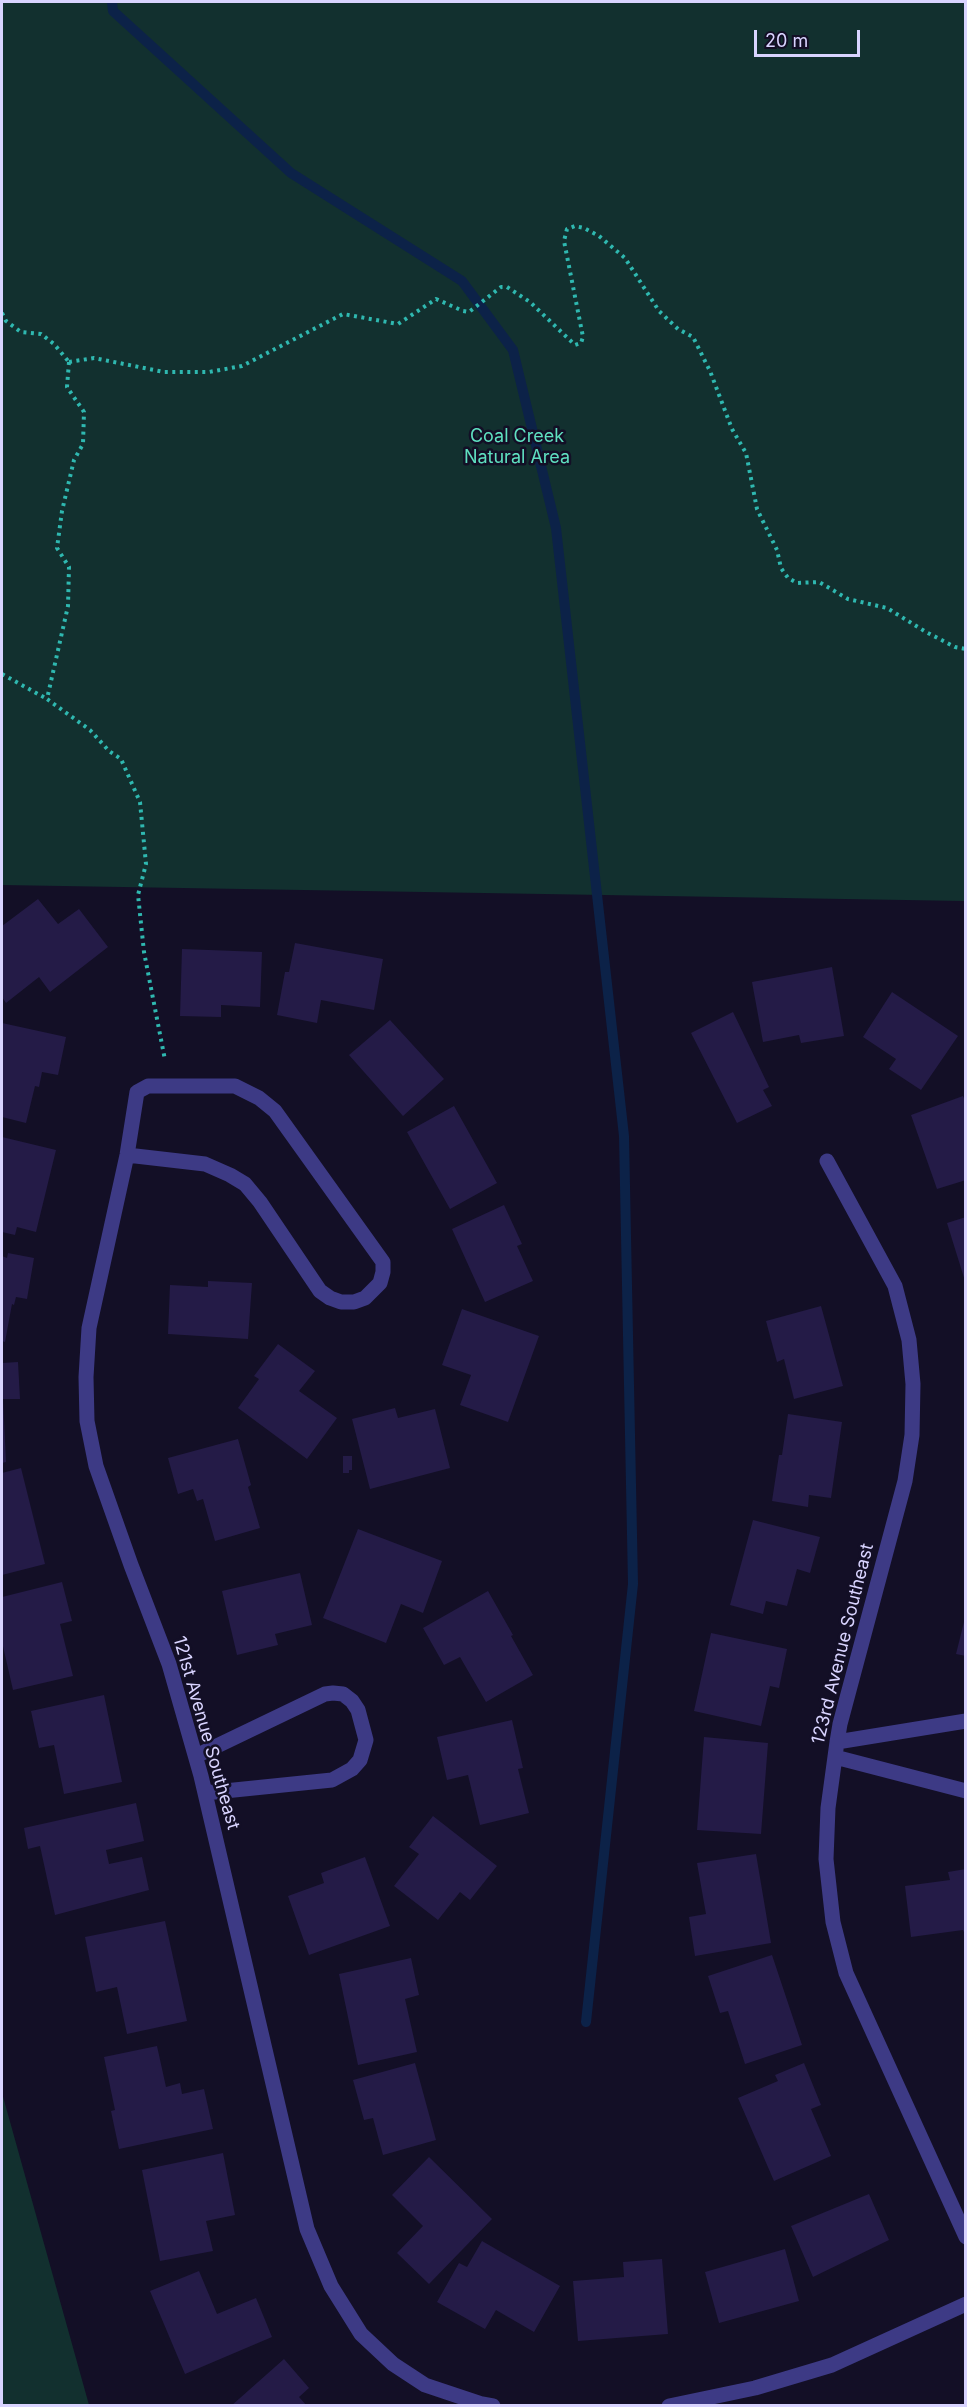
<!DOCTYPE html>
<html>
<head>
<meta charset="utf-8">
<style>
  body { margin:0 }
  #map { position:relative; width:967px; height:2407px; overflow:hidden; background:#130f26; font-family:Inter,sans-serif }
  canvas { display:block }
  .frame { position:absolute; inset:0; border:3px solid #d9d4ff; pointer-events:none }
  .scale { position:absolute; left:754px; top:30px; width:106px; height:27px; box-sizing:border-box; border:3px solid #d9d4ff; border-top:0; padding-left:8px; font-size:18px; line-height:21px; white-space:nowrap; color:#d9d4ff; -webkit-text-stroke:4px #130f26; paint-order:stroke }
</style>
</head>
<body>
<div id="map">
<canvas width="967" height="2407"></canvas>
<div class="frame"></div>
<div class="scale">20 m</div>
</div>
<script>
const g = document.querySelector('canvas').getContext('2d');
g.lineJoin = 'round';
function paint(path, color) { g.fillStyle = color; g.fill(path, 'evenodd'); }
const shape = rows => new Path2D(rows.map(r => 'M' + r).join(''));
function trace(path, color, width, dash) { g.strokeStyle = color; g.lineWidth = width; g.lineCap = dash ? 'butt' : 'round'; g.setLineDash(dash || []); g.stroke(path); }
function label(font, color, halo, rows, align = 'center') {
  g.font = font + ' Inter,sans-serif'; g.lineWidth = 5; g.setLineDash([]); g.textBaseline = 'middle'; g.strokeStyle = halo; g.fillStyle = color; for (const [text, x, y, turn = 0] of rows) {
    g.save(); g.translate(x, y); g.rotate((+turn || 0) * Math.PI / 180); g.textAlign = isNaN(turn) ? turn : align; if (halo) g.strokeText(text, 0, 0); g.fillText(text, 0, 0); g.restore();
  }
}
paint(shape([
  [2,2,965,2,965,901,2,885],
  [2,2093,89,2405,2,2405]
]), '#12302f');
trace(shape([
  [112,2,113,11,291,173,462,281,513,350,556,528,624,1136,633,1584,586,2022]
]), '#0c2248', 10);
paint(shape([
  [38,899,58,924,79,909,108,947,50,992,39,977,6,1003,2,997,2,926],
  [295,943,383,959,374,1010,321,1000,317,1023,277,1015,285,972,289,972],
  [182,949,262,952,260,1007,221,1005,221,1017,180,1016],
  [832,967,844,1036,801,1043,799,1035,763,1042,752,982],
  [892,992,958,1036,921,1090,889,1069,896,1059,863,1037],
  [733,1012,769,1087,763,1090,772,1106,737,1123,691,1033],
  [390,1020,444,1079,403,1116,349,1055],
  [2,1023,66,1037,58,1075,42,1072,39,1087,35,1086,26,1123,2,1117],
  [963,1096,966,1103,966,1180,937,1189,911,1115],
  [454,1106,497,1183,450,1209,407,1132],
  [2,1137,56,1150,36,1232,17,1227,15,1235,2,1232],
  [504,1205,522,1244,517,1246,533,1281,485,1302,452,1229],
  [966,1217,966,1280,965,1281,947,1223],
  [8,1253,34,1258,27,1299,16,1297,14,1305,12,1304,5,1342,2,1341,2,1256,7,1258],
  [208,1281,252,1283,248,1339,168,1334,170,1285,208,1287],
  [821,1306,843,1386,794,1399,784,1359,777,1362,766,1321],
  [462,1309,539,1336,508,1422,460,1405,471,1375,442,1365],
  [278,1344,315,1371,299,1391,337,1418,307,1459,238,1408,259,1379,254,1376],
  [18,1362,20,1399,3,1399,6,1462,2,1463,2,1363],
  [395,1408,398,1418,435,1409,450,1468,370,1489,352,1419],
  [788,1414,842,1422,831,1498,809,1495,808,1507,772,1501,779,1455,782,1455],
  [238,1439,251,1485,248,1487,260,1528,215,1541,203,1499,197,1501,193,1489,178,1494,168,1458],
  [343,1456,352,1456,352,1470,349,1470,349,1473,343,1473],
  [21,1468,45,1564,2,1575,2,1473],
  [753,1520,820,1537,810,1573,797,1569,787,1606,766,1601,763,1614,730,1605],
  [358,1529,442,1561,423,1613,401,1604,386,1643,323,1618],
  [300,1573,312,1625,275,1634,278,1645,237,1655,222,1591],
  [62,1582,72,1621,60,1624,73,1676,13,1690,2,1642,2,1597],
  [488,1591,513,1635,511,1636,533,1675,486,1702,460,1657,444,1665,423,1628],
  [966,1614,966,1656,956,1654],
  [711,1633,787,1649,779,1688,770,1686,761,1726,694,1711],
  [104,1695,122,1782,64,1794,54,1745,39,1748,31,1711],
  [512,1720,523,1768,518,1769,529,1813,480,1825,468,1775,447,1780,437,1737],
  [704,1737,768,1743,761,1834,697,1830],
  [136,1803,144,1841,106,1850,109,1864,142,1857,149,1890,55,1915,40,1846,28,1849,24,1828],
  [433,1816,497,1866,470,1900,460,1892,438,1920,394,1886,419,1854,409,1847],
  [756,1854,771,1943,695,1956,689,1917,706,1914,697,1863],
  [365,1857,390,1926,309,1955,288,1896,324,1883,321,1873],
  [966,1869,966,1937,963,1930,911,1937,905,1886,950,1880,948,1872],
  [165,1921,187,2021,127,2034,117,1987,96,1992,85,1937],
  [772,1955,802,2045,745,2064,728,2011,720,2013,708,1976],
  [411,1958,419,1995,405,1999,417,2052,358,2065,339,1974],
  [157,2046,166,2087,180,2083,182,2094,204,2089,213,2129,119,2149,111,2111,115,2110,104,2057],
  [415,2063,436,2140,383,2155,373,2118,364,2120,353,2080],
  [804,2063,821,2105,811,2109,831,2156,774,2181,738,2098,778,2081,775,2075],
  [223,2153,235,2215,206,2221,213,2251,160,2261,142,2170],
  [429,2157,492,2219,429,2284,397,2253,423,2226,392,2195],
  [869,2194,889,2240,813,2277,791,2226],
  [482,2241,560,2286,534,2332,496,2310,485,2329,437,2302,459,2263,467,2267],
  [785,2249,799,2301,719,2323,705,2272],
  [662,2259,668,2334,578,2341,573,2281,624,2277,623,2262],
  [199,2271,217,2314,256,2298,272,2337,185,2374,150,2291],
  [284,2359,309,2388,299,2397,307,2406,231,2406]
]), '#241b47');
trace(shape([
  [2,313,6,321,21,332,41,334,54,344,69,362],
  [69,362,94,358,164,372,209,372,242,366,343,314,398,324,436,299,463,311,469,312,501,287,507,287,530,302,575,345,581,343,583,337,564,241,567,229,575,226,584,228,599,236,625,258,659,311,678,329,693,337,710,371,732,429,746,453,757,509,777,550,781,568,788,578,797,583,819,582,848,599,887,608,926,632,955,647,966,649],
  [69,362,67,387,84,412,83,444,74,460,62,511,57,548,69,567,68,606,47,699,90,730,109,751,121,759,140,802,146,864,138,895,144,952,165,1060],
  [2,674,47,699]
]), '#2fb8b0', 4, [3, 4.5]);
trace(shape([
  [127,1155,205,1164,230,1175,245,1184,260,1202,320,1291,330,1298,341,1302,354,1302,365,1298,380,1283,383,1272,383,1262,275,1111,259,1098,235,1086,148,1086,137,1092,127,1155,89,1328,86,1377,87,1421,96,1466,131,1565,169,1664,201,1776,307,2229,331,2286,361,2334,393,2364,425,2385,482,2404,493,2406],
  [827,1161,895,1286,909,1340,913,1384,912,1435,905,1481,840,1724,837,1742,828,1808,826,1859,833,1922,846,1973,966,2237],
  [837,1742,966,1721],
  [196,1756,325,1694,333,1693,343,1694,352,1701,358,1710,366,1740,360,1760,352,1769,332,1780,205,1793],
  [835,1757,966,1791],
  [669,2406,755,2388,832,2365,966,2304]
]), '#3d3a85', 15);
label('18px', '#5fe0c0', '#130f26', [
  ["Coal Creek",517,437],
  ["Natural Area",517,458]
]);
label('18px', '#d9d4ff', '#130f26', [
  ["123rd Avenue Southeast",843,1644,-76],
  ["121st Avenue Southeast",206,1733,74]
]);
</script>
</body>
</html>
